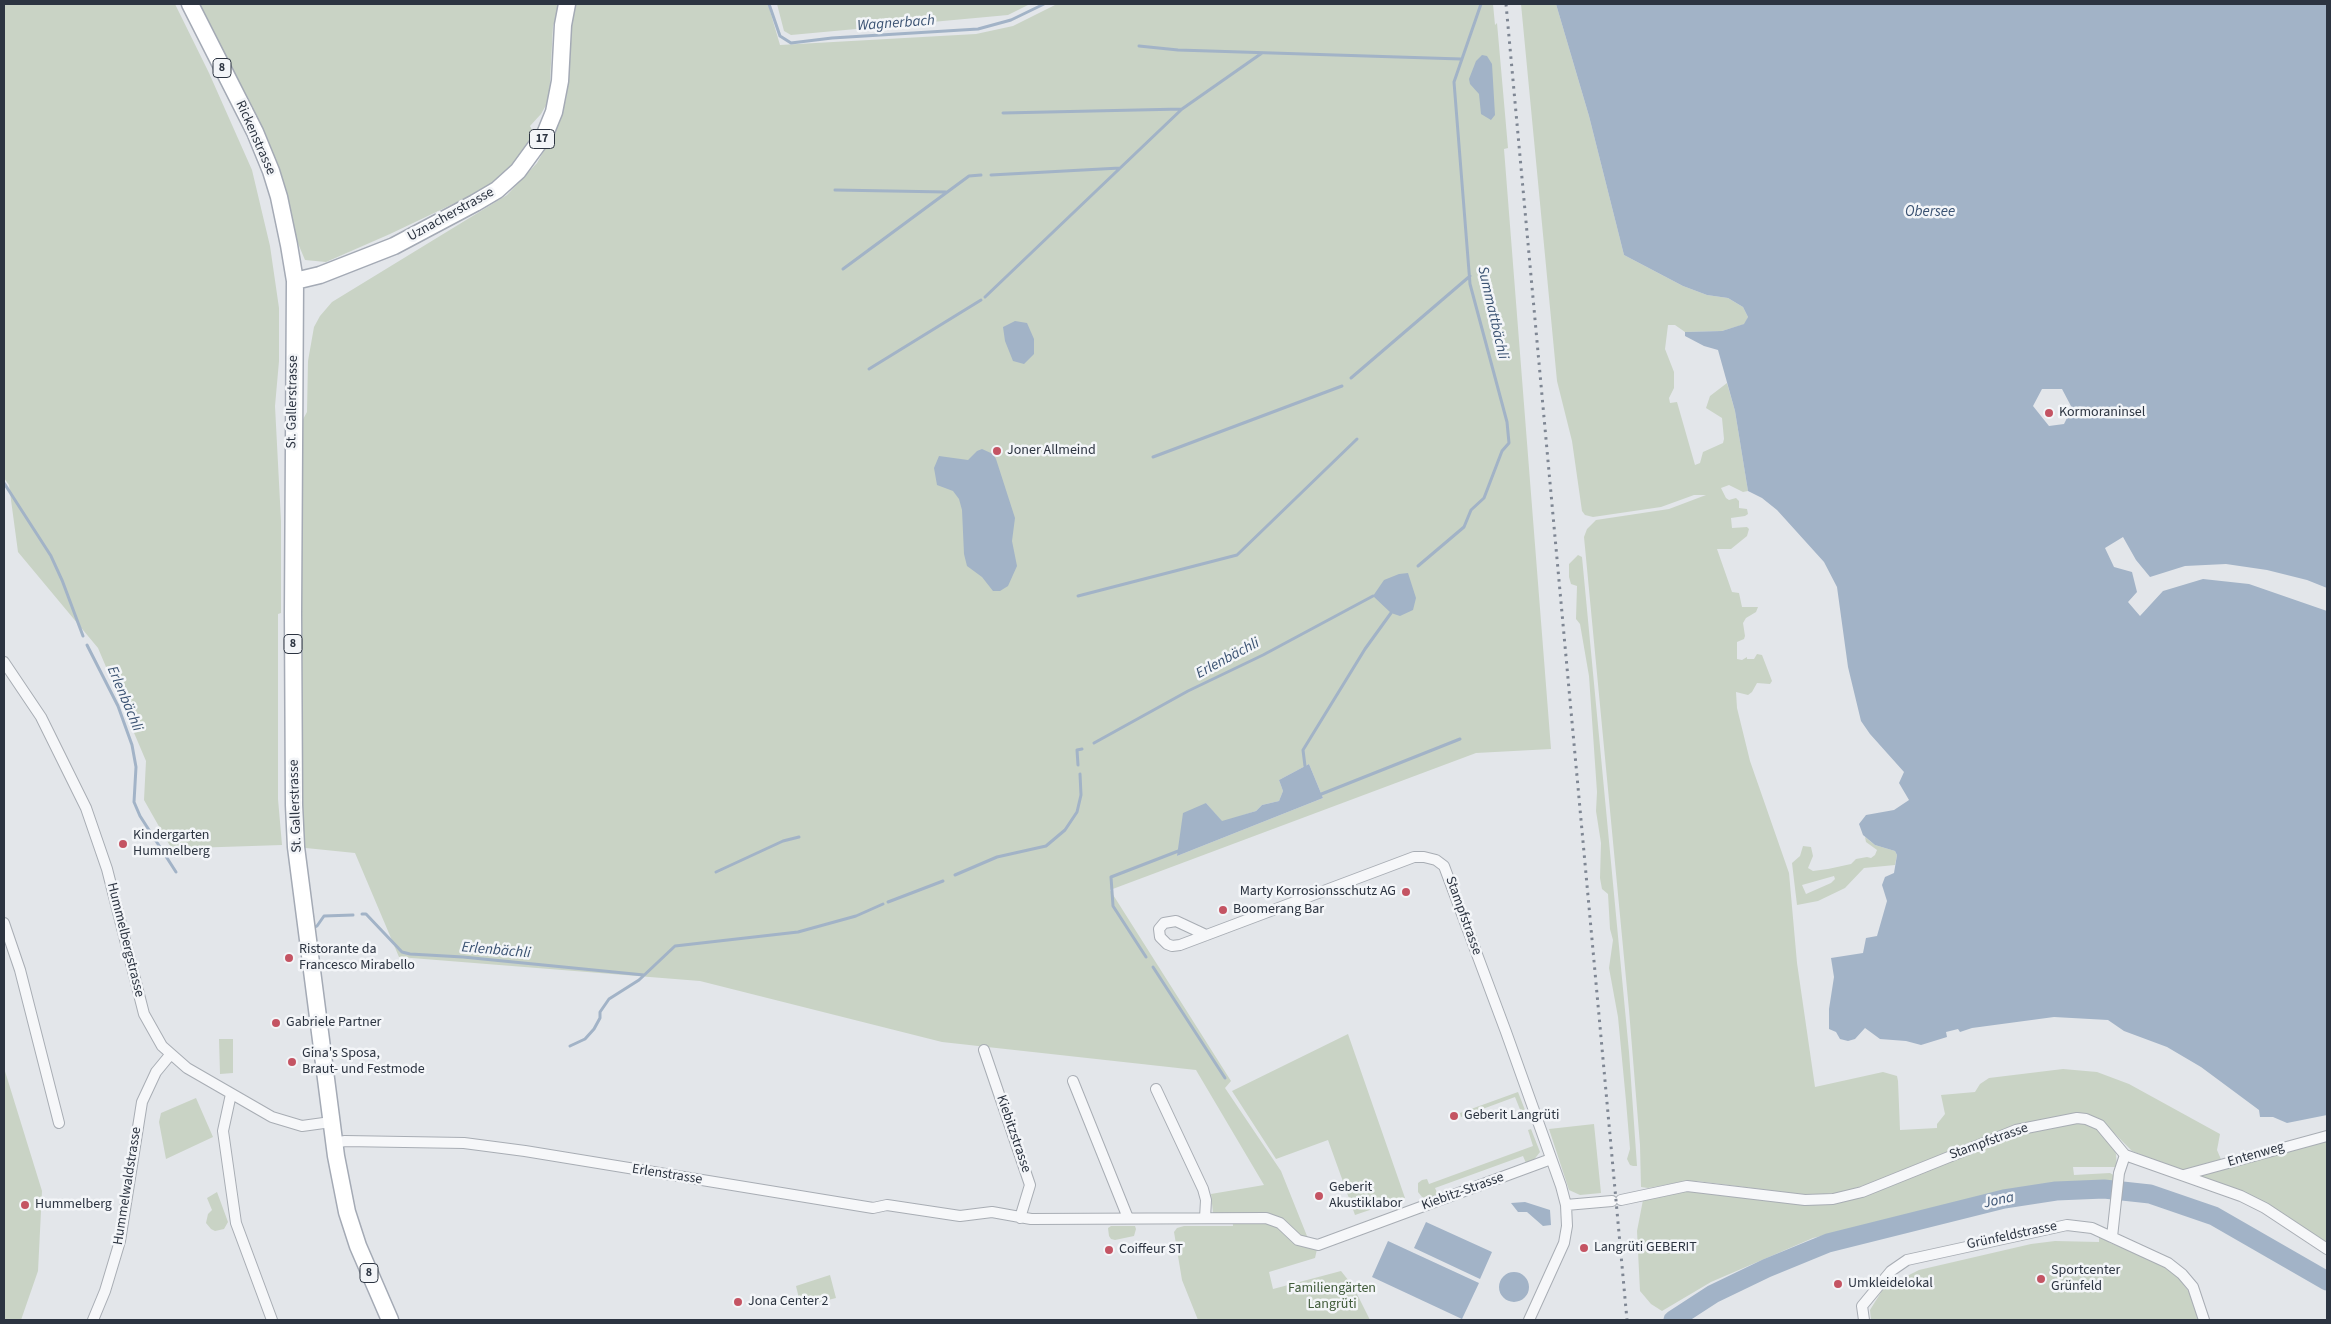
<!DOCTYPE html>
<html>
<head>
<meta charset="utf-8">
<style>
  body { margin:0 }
  #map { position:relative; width:2331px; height:1324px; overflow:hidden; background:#e3e6ea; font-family:"Source Sans 3",sans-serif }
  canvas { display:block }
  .frame { position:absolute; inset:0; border:5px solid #2c3441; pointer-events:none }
</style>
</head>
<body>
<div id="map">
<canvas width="2331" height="1324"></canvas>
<div class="frame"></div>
</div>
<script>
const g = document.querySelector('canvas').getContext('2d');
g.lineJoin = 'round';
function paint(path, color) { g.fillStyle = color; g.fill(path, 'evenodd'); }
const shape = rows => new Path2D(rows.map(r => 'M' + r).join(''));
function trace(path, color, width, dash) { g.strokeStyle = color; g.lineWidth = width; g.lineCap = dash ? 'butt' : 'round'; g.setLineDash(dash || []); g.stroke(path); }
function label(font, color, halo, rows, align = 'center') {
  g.font = font + ' "Source Sans 3",sans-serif'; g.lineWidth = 5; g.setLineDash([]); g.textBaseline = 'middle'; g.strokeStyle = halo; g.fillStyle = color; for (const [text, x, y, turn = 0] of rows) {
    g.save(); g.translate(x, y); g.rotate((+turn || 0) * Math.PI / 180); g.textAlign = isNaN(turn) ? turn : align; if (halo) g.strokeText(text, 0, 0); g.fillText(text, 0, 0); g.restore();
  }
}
paint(shape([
  [4,4,175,4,209,73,252,170,270,246,279,308,279,361,275,406,281,521,281,613,278,614,278,799,282,845,191,848,174,853,144,800,146,761,98,648,18,552,9,485,4,478],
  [197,4,561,4,553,26,549,100,541,114,530,126,535,136,497,183,390,234,326,262,305,260],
  [575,4,768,4,780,45,976,34,1013,26,1057,4,1493,4,1495,25,1497,23,1508,148,1504,149,1551,749,1476,753,1110,890,1231,1081,1225,1088,1281,1171,1307,1236,1318,1245,1315,1258,1269,1272,1273,1289,1341,1271,1353,1286,1370,1320,1198,1320,1182,1280,1174,1232,1177,1228,1184,1226,1233,1226,1232,1213,1213,1213,1211,1194,1264,1185,1196,1070,942,1042,700,981,399,957,355,853,296,847,301,423,307,412,308,361,314,327,320,316,332,302,507,195,537,163,559,124,566,99,571,31],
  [1309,764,1323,798,1177,856,1206,803,1222,822,1256,811,1262,805,1279,801,1283,791,1279,780],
  [777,4,1030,4,1008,15,791,35,784,31],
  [1521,4,1556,4,1589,116,1624,255,1683,286,1707,295,1728,298,1743,307,1748,317,1745,324,1722,331,1685,332,1675,325,1668,325,1665,349,1674,372,1674,388,1669,398,1670,403,1677,402,1695,465,1700,463,1703,452,1723,443,1724,439,1722,418,1706,408,1710,396,1727,383,1735,411,1748,491,1743,492,1729,485,1721,488,1726,498,1729,500,1736,498,1739,501,1739,508,1747,509,1748,514,1745,516,1731,518,1732,528,1747,527,1749,529,1747,536,1731,549,1717,549,1732,592,1739,593,1742,607,1758,607,1756,612,1746,618,1743,623,1745,636,1744,639,1737,642,1737,659,1742,660,1747,657,1747,659,1754,659,1757,654,1762,655,1772,681,1770,684,1757,683,1752,692,1748,695,1736,692,1737,708,1750,761,1789,873,1797,963,1815,1087,1883,1072,1897,1076,1898,1081,1900,1130,1937,1128,1937,1124,1945,1114,1941,1095,1975,1092,1980,1084,1989,1078,2063,1069,2097,1072,2129,1084,2220,1134,2217,1150,2223,1164,2327,1136,2327,1244,2278,1211,2132,1151,2102,1121,2085,1113,2020,1124,1889,1177,1840,1193,1807,1195,1697,1181,1681,1182,1648,1188,1641,1187,1640,1145,1629,1010,1584,537,1587,529,1596,520,1669,509,1706,495,1694,495,1661,507,1593,517,1585,515,1582,511,1572,441,1557,381],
  [1578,555,1582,557,1629,1052,1637,1166,1633,1166,1630,1165,1627,1159,1630,1149,1626,1101,1618,1017,1609,968,1613,940,1610,929,1608,894,1602,889,1600,878,1601,843,1596,811,1597,792,1589,676,1580,624,1576,619,1577,586,1571,584,1569,577,1569,564],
  [1865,837,1875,845,1895,851,1897,855,1895,865,1864,868,1845,888,1818,901,1797,905,1792,863,1800,856,1803,846,1811,847,1813,856,1808,868,1813,871,1828,869,1851,864,1856,859,1867,857,1871,858,1875,855,1877,850,1866,842],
  [1834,876,1835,879,1831,883,1806,894,1802,885],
  [1348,1034,1405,1198,1355,1215,1328,1140,1276,1159,1232,1091],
  [219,1039,233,1039,233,1073,220,1074],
  [4,1068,42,1191,38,1271,21,1320,4,1320],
  [1518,1092,1525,1110,1521,1112,1515,1097,1461,1117,1460,1113],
  [196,1098,213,1137,166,1159,159,1122,161,1113],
  [2082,1122,2097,1129,2111,1144,2116,1154,2117,1167,2073,1167,2074,1175,2110,1173,2115,1176,2115,1181,2075,1183,2022,1191,1901,1216,1813,1238,1711,1282,1662,1311,1651,1304,1640,1291,1637,1231,1643,1200,1685,1191,1823,1204,2011,1136,2030,1131],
  [1594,1124,1601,1193,1580,1195,1569,1190,1549,1129],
  [1531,1129,1540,1152,1533,1161,1526,1163,1523,1156,1435,1188,1438,1195,1428,1199,1422,1197,1418,1192,1418,1183,1422,1180,1427,1179,1429,1184,1533,1146,1528,1130],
  [217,1192,228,1222,224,1229,215,1231,211,1229,206,1223,208,1214,212,1210,207,1198],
  [1111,1226,1135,1226,1136,1229,1134,1236,1115,1240,1111,1239,1109,1236,1108,1228],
  [2099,1234,2110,1243,2159,1262,2174,1272,2192,1296,2199,1320,1871,1320,1870,1310,1888,1281,1895,1285,1905,1277,1919,1270,2031,1244,2055,1241,2099,1242],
  [830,1275,836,1298,801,1307,796,1286]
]), '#c9d3c5');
paint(shape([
  [1556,4,2327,4,2327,588,2307,580,2267,570,2226,564,2185,566,2150,577,2136,560,2123,537,2105,548,2114,567,2132,572,2137,592,2128,602,2140,616,2163,591,2203,579,2249,584,2327,611,2327,1115,2287,1123,2273,1117,2260,1117,2259,1110,2201,1067,2167,1047,2124,1031,2108,1020,2054,1017,1972,1028,1960,1032,1958,1029,1946,1032,1947,1037,1921,1045,1906,1041,1880,1039,1865,1028,1855,1039,1848,1041,1840,1039,1836,1032,1829,1029,1829,1009,1834,977,1831,958,1863,953,1866,938,1877,936,1887,901,1882,885,1885,877,1894,873,1897,855,1895,851,1875,845,1863,835,1859,824,1866,815,1894,810,1909,800,1899,783,1904,772,1870,734,1861,721,1848,667,1837,587,1824,562,1777,510,1762,498,1748,491,1735,411,1718,350,1704,346,1685,336,1685,332,1722,331,1744,324,1748,317,1743,307,1728,298,1707,295,1683,286,1624,255,1589,116],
  [2062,389,2072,408,2064,424,2049,426,2033,406,2042,389],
  [1482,55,1487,56,1492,64,1495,115,1491,120,1481,114,1479,94,1470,84,1469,79,1476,61],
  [1015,321,1027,323,1034,339,1034,354,1024,364,1013,361,1005,341,1003,327],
  [982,449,993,454,996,459,1015,518,1012,541,1017,566,1008,586,1000,591,993,591,982,577,967,566,964,554,962,510,959,499,953,491,937,485,934,468,939,456,968,460,977,451],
  [1408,573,1416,598,1413,610,1400,616,1391,613,1373,596,1384,580,1399,574],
  [1309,764,1323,798,1177,856,1183,813,1206,803,1222,821,1256,811,1262,805,1279,801,1283,791,1279,780],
  [1525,1202,1550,1210,1551,1225,1543,1226,1527,1212,1518,1212,1511,1203],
  [1426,1222,1492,1252,1480,1279,1414,1248],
  [1388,1241,1479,1283,1462,1319,1372,1277],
  '1499 1287a15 15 0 1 1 30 0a15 15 0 1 1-30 0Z'
]), '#a2b3c7');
trace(shape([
  [769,4,780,36,791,43,832,38,978,29,1011,20,1044,4],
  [1139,46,1178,50,1461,59],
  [1003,113,1182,109],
  [991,175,1120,168],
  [835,190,946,192],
  [843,269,969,176,981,175],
  [985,297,1182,109,1262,53],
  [869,369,981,300],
  [1351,378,1470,276],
  [1153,457,1342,386],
  [4,483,51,556,62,580,83,636],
  [1418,566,1464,527,1471,510,1484,498,1502,451,1509,443,1507,422,1470,284,1454,82,1481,4],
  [1078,596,1237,555,1357,439],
  [87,645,118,706,132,745,136,767,134,802,140,816,176,872],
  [1094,743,1188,691,1263,655,1373,596],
  [1078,765,1077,750,1082,749],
  [1305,766,1303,750,1365,649,1391,613],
  [1319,795,1460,739],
  [716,872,783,841,799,837],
  [955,875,997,857,1046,846,1065,830,1077,812,1081,795,1080,774],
  [888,902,943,881],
  [362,914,366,914,402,952,410,954,463,957,644,975],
  [313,928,317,926,324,916,353,915],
  [1146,957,1113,906,1111,877,1181,850],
  [1153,967,1225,1078],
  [570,1046,585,1039,594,1029,600,1018,600,1012,609,999,639,980,675,946,798,932,856,916,883,904]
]), '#a2b3c7', 3);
trace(shape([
  [1673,1320,1713,1294,1767,1268,1828,1243,2004,1199,2056,1191,2104,1189,2150,1194,2214,1216,2327,1281]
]), '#a2b3c7', 19);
const minor = shape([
  [4,662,41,717,86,808,107,869,144,1014,162,1046,187,1068,272,1117,302,1126,331,1122],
  [4,923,20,970,59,1123],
  [1206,935,1176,921,1164,923,1159,929,1160,937,1167,944,1172,946,1180,945,1414,857,1424,857,1436,860,1444,866,1506,1032,1561,1186,1566,1205,1567,1226,1564,1243,1529,1320],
  [984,1050,1030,1185,1020,1218],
  [1073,1081,1128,1218],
  [1156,1089,1203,1189,1206,1200,1205,1218],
  [231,1094,223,1131,236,1223,272,1320],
  [334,1143,345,1141,464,1143,525,1151,873,1208,887,1205,960,1216,992,1212,1031,1219,1266,1218,1280,1223,1298,1240,1318,1245,1551,1159],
  [2184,1175,2327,1136],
  [1621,1200,1687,1186,1805,1200,1833,1199,1862,1192,2016,1130,2077,1118,2086,1119,2100,1125,2125,1155,2241,1196,2265,1208,2327,1249],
  [1566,1205,1612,1201],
  [2112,1237,2119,1173,2125,1155],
  [93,1320,105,1291,120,1241,142,1102,156,1072,170,1055],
  [1864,1320,1862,1306,1891,1271,1907,1260,2067,1225,2092,1228,2168,1263,2182,1274,2193,1287,2204,1320]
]);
const primary = shape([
  [190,4,255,132,271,171,279,197,289,245,295,281,293,613,294,805,296,847,336,1156,347,1212,358,1246,390,1320],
  [295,281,320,275,394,246,475,203,497,190,518,171,545,134,554,112,560,81,563,25,567,4]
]);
trace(minor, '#a8adb4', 12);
trace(primary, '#a4aab5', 19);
trace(minor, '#f6f7f9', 10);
trace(primary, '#fff', 16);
trace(shape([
  [1506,4,1627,1320]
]), '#7e8693', 3, [2.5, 5]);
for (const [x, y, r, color] of [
  [2049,413,5,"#c45463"],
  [997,451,5,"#c45463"],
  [123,844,5,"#c45463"],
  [1406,892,5,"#c45463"],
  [1223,910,5,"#c45463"],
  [289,958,5,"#c45463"],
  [276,1023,5,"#c45463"],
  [292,1062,5,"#c45463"],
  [1454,1116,5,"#c45463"],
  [1319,1196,5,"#c45463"],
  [25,1205,5,"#c45463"],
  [1584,1248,5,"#c45463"],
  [1109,1250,5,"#c45463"],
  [2041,1279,5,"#c45463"],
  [1838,1284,5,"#c45463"],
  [738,1302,5,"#c45463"]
]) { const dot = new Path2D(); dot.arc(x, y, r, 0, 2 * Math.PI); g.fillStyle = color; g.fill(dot); trace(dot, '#f3f5f8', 2); }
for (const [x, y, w] of [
  [222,68,18],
  [542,139,25],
  [293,644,18],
  [369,1273,18]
]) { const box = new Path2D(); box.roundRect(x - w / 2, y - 9.5, w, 19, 4); g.fillStyle = '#f3f5f8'; g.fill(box); trace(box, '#2c3441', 1); }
label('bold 12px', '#2c3441', null, [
  ["8",222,68],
  ["17",542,139],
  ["8",293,644],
  ["8",369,1273]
]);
label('14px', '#2c3441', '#f3f5f8', [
  ["Rickenstrasse",255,138,66],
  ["Uznacherstrasse",451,215,-29],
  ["St. Gallerstrasse",293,402,-89],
  ["St. Gallerstrasse",296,806,-92],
  ["Stampfstrasse",1463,916,70],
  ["Hummelbergstrasse",125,940,76],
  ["Kiebitzstrasse",1013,1134,71],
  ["Stampfstrasse",1989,1142,-20],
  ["Entenweg",2256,1155,-16],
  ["Erlenstrasse",667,1175,9],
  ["Hummelwaldstrasse",128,1186,-81],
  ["Kiebitz-Strasse",1463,1192,-20],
  ["Grünfeldstrasse",2012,1236,-12]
]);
label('14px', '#2c3441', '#f3f5f8', [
  ["Kormoraninsel",2059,413],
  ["Joner Allmeind",1007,451],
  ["Kindergarten",133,836],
  ["Hummelberg",133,852],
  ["Marty Korrosionsschutz AG",1396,892,"right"],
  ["Boomerang Bar",1233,910],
  ["Ristorante da",299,950],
  ["Francesco Mirabello",299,966],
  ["Gabriele Partner",286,1023],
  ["Gina's Sposa,",302,1054],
  ["Braut- und Festmode",302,1070],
  ["Geberit Langrüti",1464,1116],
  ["Geberit",1329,1188],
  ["Akustiklabor",1329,1204],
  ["Hummelberg",35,1205],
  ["Langrüti GEBERIT",1594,1248],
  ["Coiffeur ST",1119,1250],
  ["Sportcenter",2051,1271],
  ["Grünfeld",2051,1287],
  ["Umkleidelokal",1848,1284],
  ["Jona Center 2",748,1302]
], 'left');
label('14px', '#415c3b', '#f3f5f8', [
  ["Familiengärten",1332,1289],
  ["Langrüti",1332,1305]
]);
label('italic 15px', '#3a5272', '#f3f5f8', [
  ["Wagnerbach",896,24,-4],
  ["Obersee",1930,213],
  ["Summattbächli",1492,313,77],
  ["Erlenbächli",1228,659,-28],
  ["Erlenbächli",124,699,67],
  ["Erlenbächli",496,951,5],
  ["Jona",1999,1201,-12]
]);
</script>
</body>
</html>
